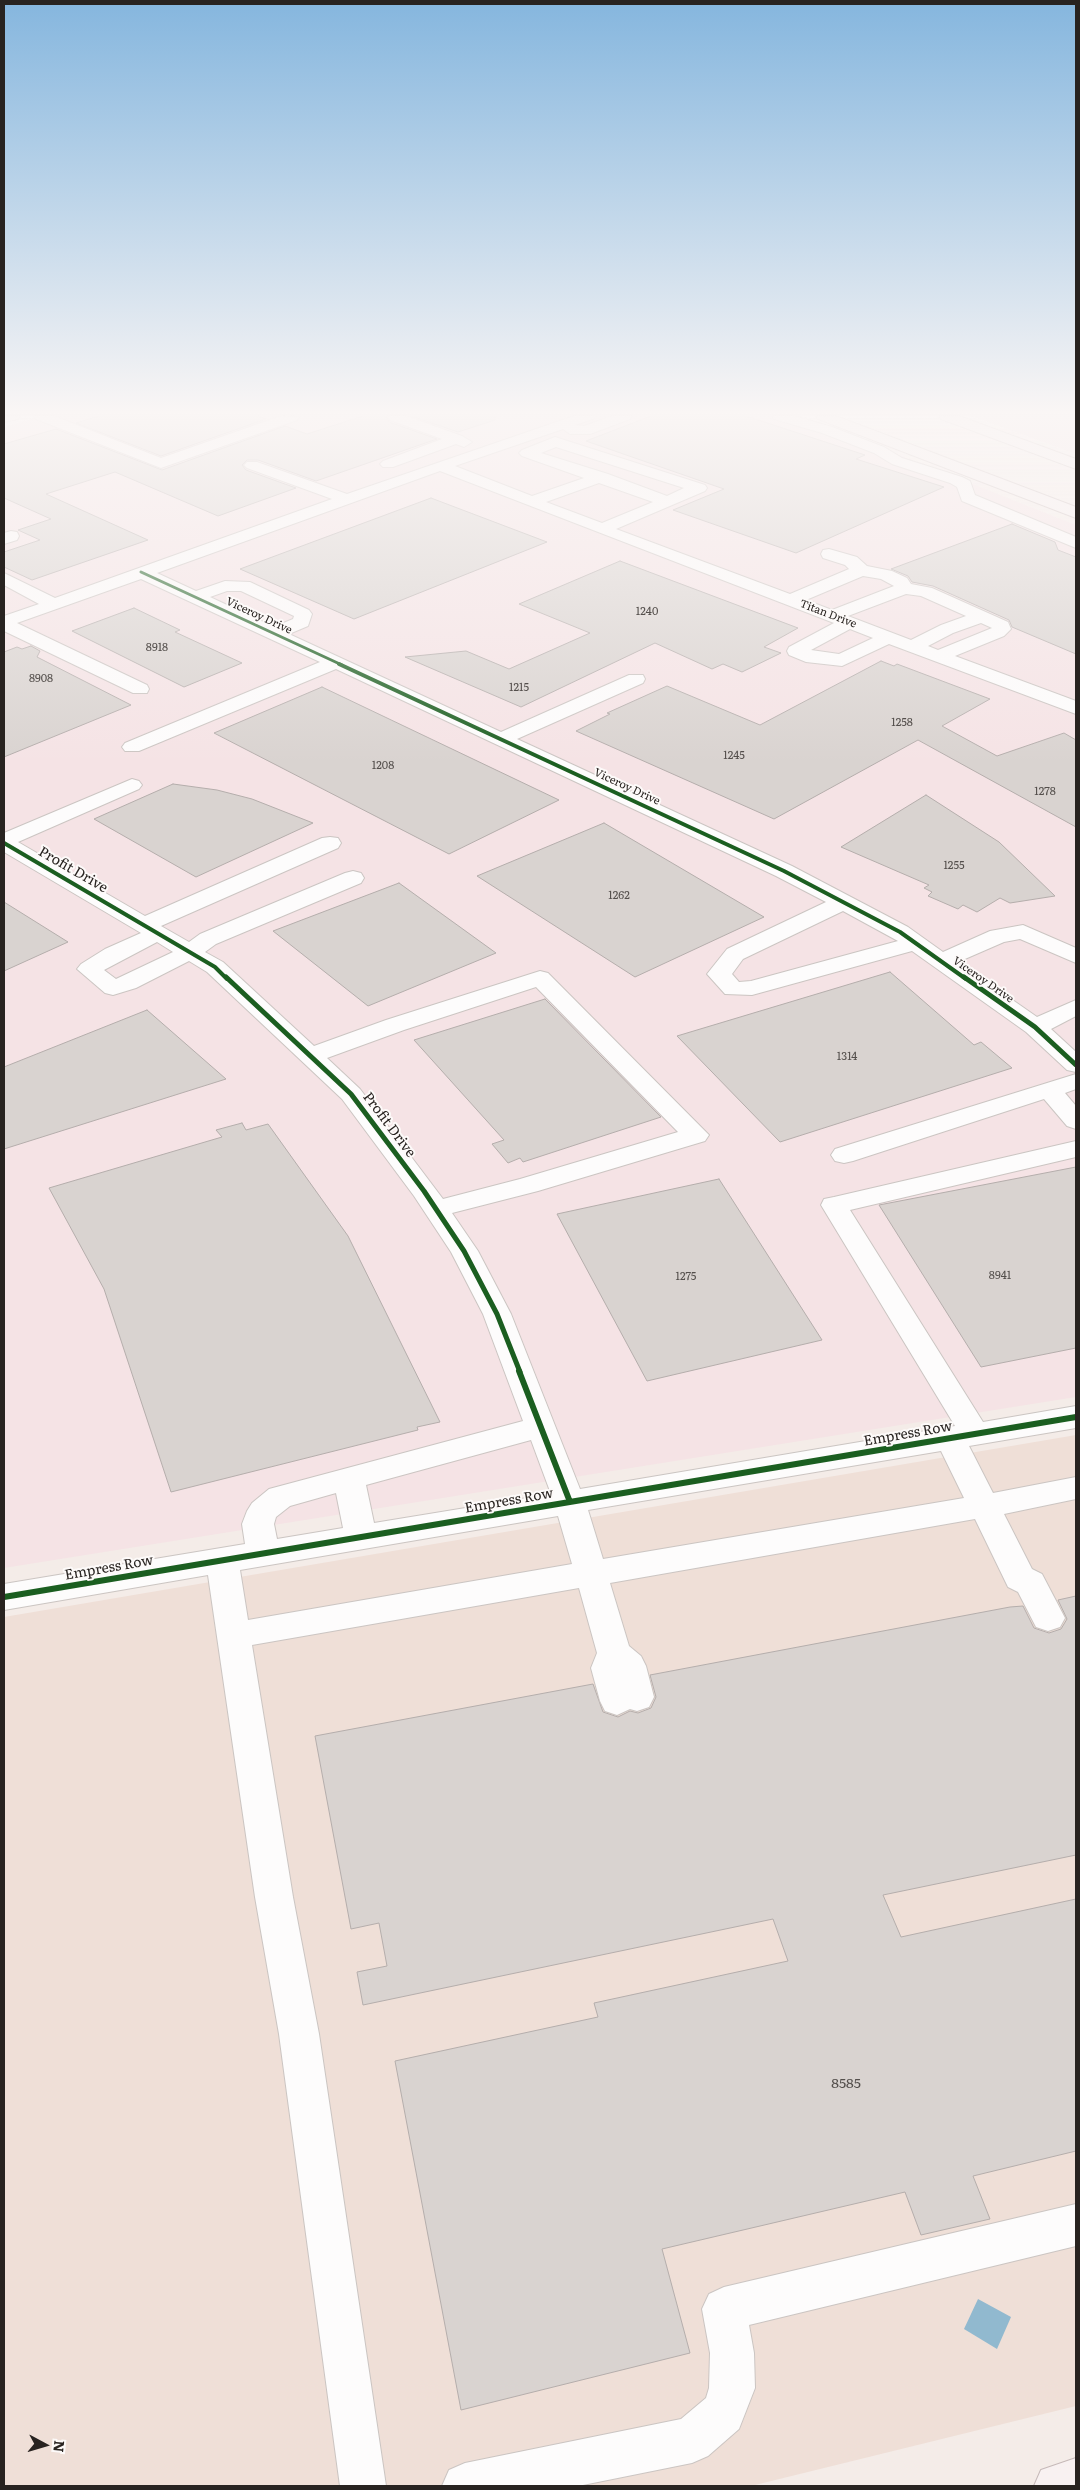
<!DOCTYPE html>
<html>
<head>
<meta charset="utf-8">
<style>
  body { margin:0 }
  #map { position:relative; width:1080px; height:2490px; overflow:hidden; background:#f4ece8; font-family:Literata,serif }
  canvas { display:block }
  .frame { position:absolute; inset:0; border:5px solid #282320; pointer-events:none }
  .north { position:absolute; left:20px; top:2420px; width:50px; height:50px; -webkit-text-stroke:4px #fdfaf9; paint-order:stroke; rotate:96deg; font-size:14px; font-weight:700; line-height:20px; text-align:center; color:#282320 }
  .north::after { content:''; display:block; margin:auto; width:18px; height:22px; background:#282320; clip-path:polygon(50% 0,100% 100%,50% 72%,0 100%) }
</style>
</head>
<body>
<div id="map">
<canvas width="1080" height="2490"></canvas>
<div class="frame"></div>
<div class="north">N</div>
</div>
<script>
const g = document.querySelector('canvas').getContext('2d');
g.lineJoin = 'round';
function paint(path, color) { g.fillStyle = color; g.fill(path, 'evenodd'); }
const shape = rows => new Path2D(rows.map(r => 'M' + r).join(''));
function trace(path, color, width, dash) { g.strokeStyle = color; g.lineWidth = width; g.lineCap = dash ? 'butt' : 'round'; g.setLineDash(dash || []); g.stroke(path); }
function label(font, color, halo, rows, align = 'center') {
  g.font = font + ' Literata,serif'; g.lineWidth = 4; g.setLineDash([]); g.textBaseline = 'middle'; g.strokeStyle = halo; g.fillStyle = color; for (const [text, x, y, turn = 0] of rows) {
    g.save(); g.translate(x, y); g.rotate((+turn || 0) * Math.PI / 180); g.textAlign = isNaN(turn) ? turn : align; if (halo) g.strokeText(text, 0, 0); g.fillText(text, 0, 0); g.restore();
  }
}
paint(shape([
  [1076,1435,1076,2406,751,2486,4,2486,4,1617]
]), '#efdfd7');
paint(shape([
  [41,416,802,416,1076,525,1076,1025,1074,1026,1076,1028,1076,1397,4,1568,4,427],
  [971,416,1076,416,1076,454]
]), '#f5e3e5');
paint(shape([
  [978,2299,1011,2317,997,2349,964,2329]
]), '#91b9cf');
const building = shape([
  [99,416,258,416,266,419,161,456,76,423,99,416],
  [363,416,386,416,389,422,437,439,316,481,258,460,247,460,242,465,246,470,296,488,218,516,115,472,46,494,148,540,32,580,4,567,4,552,40,540,18,530,51,519,4,498,4,444,56,429,162,470,285,426,307,434,363,416],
  [411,416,495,416,495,420,458,432,411,416],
  [651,416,746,416,865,455,856,459,944,487,796,553,673,510,724,489,586,441,651,416],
  [431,498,547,542,354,619,240,569,431,498],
  [1012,524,1055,542,1058,550,1076,557,1076,654,1012,627,1009,620,933,586,912,582,908,576,891,569,1012,524],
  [620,561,798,628,764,647,781,653,742,672,723,664,712,669,655,643,521,707,405,657,466,651,509,669,590,633,519,604,620,561],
  [134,608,180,630,175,632,242,663,184,687,72,631,134,608],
  [31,646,40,651,37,657,131,705,4,757,4,652,17,647,22,649,31,646],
  [881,661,894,666,897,664,990,699,942,726,997,756,1064,733,1076,740,1076,827,918,740,774,819,576,731,610,714,607,713,667,686,760,725,881,661],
  [322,687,559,800,449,854,214,733,322,687],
  [173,784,217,790,252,799,313,823,196,877,94,819,173,784],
  [926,795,999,842,1055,896,1010,903,1000,898,977,912,963,905,958,909,928,896,932,892,924,888,929,885,841,847,926,795],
  [604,823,764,917,635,977,477,876,604,823],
  [399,883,496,953,368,1006,273,931,399,883],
  [4,902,68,942,4,971,4,902],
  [890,972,974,1045,981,1042,1012,1068,780,1142,677,1036,890,972],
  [545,999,661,1117,523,1162,520,1158,508,1163,492,1144,504,1140,414,1040,545,999],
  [147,1010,226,1079,4,1149,4,1067,147,1010],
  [242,1123,246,1130,268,1124,348,1236,440,1422,417,1427,418,1430,171,1492,104,1289,49,1188,222,1137,216,1130,242,1123],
  [1076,1167,1076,1348,981,1367,879,1205,1076,1167],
  [719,1179,822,1340,647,1381,557,1214,719,1179],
  [1076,1596,1076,1855,883,1895,901,1937,1076,1899,1076,2151,973,2176,990,2219,921,2235,905,2192,662,2249,690,2353,461,2410,395,2061,598,2017,594,2003,788,1961,773,1919,363,2005,357,1972,387,1966,379,1923,351,1929,315,1736,593,1684,603,1712,618,1717,630,1711,638,1713,651,1708,656,1697,650,1675,1010,1607,1023,1606,1034,1628,1049,1633,1061,1629,1067,1619,1058,1600,1076,1596]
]);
paint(building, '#d9d3d0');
trace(building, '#b5aeac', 1);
const minor = shape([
  [34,416,54,416,161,458,281,416,299,417,297,420,161,468,36,419,34,416],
  [388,416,406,416,462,436,472,442,464,447,456,444,393,467,383,467,380,464,383,461,442,439,390,420,388,416],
  [574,416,595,416,593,419,575,425,584,426,612,416,632,416,630,419,590,434,570,434,563,429,455,466,532,496,584,478,522,456,519,453,522,450,555,437,705,485,707,488,705,491,616,529,790,594,849,569,845,565,823,558,821,554,823,550,829,549,857,557,867,566,892,571,907,578,911,584,932,588,1008,622,1011,629,1004,636,955,656,1076,701,1076,714,889,644,842,666,806,662,789,655,787,651,789,647,834,623,440,471,157,573,196,591,225,581,250,582,309,610,312,614,308,626,289,634,501,732,629,675,643,675,645,679,643,683,517,739,792,866,908,927,943,952,990,931,1023,925,1076,948,1076,963,1020,939,1004,942,958,962,1037,1017,1076,1000,1076,1016,1051,1029,1076,1052,1076,1072,1067,1070,1026,1032,912,951,752,995,725,994,707,974,727,949,826,902,776,876,336,669,139,751,125,751,122,747,125,743,320,662,141,579,17,623,147,685,149,689,147,693,133,693,4,631,4,616,39,604,4,585,4,573,55,598,332,499,247,468,244,465,247,462,257,462,347,494,574,416],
  [556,447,684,488,667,496,608,474,541,453,556,447],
  [599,483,653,502,602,523,546,502,599,483],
  [863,576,881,579,894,586,832,610,806,600,863,576],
  [227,591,241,591,294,616,293,619,274,627,210,597,227,591],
  [906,594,921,596,966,616,941,625,911,640,848,616,906,594],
  [981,623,992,628,938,650,928,646,953,633,981,623],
  [850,629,873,638,839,654,811,650,850,629],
  [843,911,898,941,751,981,739,982,732,974,743,959,843,911],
  [772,416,794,416,832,427,884,447,902,458,962,477,970,481,975,495,1076,537,1076,548,962,501,957,487,950,483,892,464,874,453,822,433,774,419,772,416],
  [11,531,17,532,19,536,17,540,4,544,4,533,11,531],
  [132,779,139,781,142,785,139,789,18,842,145,916,322,838,330,837,338,838,341,843,338,848,161,926,189,942,200,934,345,873,353,871,361,873,364,878,361,883,216,944,205,952,223,962,314,1046,386,1020,540,971,548,973,709,1135,705,1141,538,1191,452,1213,478,1251,511,1314,580,1489,955,1426,821,1205,824,1199,834,1197,1076,1141,1076,1157,850,1210,983,1422,1076,1406,1076,1428,969,1446,993,1493,1076,1477,1076,1499,1004,1514,1032,1569,1042,1574,1065,1618,1060,1627,1048,1631,1036,1627,1018,1592,1008,1587,975,1519,610,1583,629,1646,641,1656,646,1666,654,1697,649,1707,637,1711,630,1709,617,1715,605,1711,600,1701,591,1668,597,1653,579,1588,252,1645,293,1897,319,2034,386,2486,340,2486,279,2034,255,1897,208,1575,4,1610,4,1584,245,1544,242,1524,247,1511,252,1503,269,1489,523,1421,483,1314,451,1252,414,1196,342,1099,207,972,189,961,136,988,113,995,105,993,77,969,81,964,105,949,141,933,4,852,4,833,132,779],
  [157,942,173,952,116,979,104,970,157,942],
  [536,987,678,1132,520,1179,443,1199,360,1089,327,1058,404,1030,536,987],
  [531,1440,551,1494,374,1523,366,1485,531,1440],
  [941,1451,964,1498,603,1559,588,1510,941,1451],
  [336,1493,343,1528,277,1539,274,1524,276,1517,290,1506,336,1493],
  [558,1516,572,1564,248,1620,240,1570,558,1516],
  [1076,1074,1076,1089,1065,1093,1076,1106,1076,1129,1067,1126,1044,1099,853,1161,844,1163,835,1161,831,1155,835,1149,1076,1074],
  [1076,2204,1076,2246,749,2325,754,2353,755,2388,739,2429,708,2456,692,2463,578,2486,442,2486,449,2470,465,2463,681,2419,706,2398,709,2388,710,2353,702,2309,709,2294,724,2287,1076,2204]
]);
const major = shape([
  [4,416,20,416,18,419,4,422,4,416],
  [816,416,836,416,1076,507,1076,518,818,419,816,416],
  [939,416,959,416,1076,459,1076,469,941,419,939,416],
  [1076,2458,1076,2486,1034,2486,1041,2470,1076,2458]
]);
trace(minor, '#cbc5c2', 2);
trace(major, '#c6b9b8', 2);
paint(minor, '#fdfcfc');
paint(major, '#f8f1f1');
trace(shape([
  [141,572,342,665]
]), '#1b5e20', 3);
trace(shape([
  [339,664,784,871,900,932,966,979],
  [4,843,215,967,227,979]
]), '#1b5e20', 4);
trace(shape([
  [226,977,351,1094,424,1191,464,1251,497,1314,520,1372],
  [964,977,1035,1027,1076,1065]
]), '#1b5e20', 5);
trace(shape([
  [519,1371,570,1502],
  [4,1597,1076,1417]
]), '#1b5e20', 6);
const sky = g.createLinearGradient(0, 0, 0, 764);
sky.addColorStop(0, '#85b6de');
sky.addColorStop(0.54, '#faf6f5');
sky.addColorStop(1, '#faf6f500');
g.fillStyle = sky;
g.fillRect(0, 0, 1080, 764);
label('11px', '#544f4c', null, [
  ["1240",647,612],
  ["8918",157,648],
  ["8908",41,679],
  ["1215",519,688],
  ["1258",902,723],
  ["1245",734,756],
  ["1208",383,766],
  ["1278",1045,792],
  ["1255",954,866],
  ["1262",619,896],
  ["1314",847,1057],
  ["8941",1000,1276],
  ["1275",686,1277]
]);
label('11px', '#282320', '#fdfaf9', [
  ["Titan Drive",828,614,21],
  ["Viceroy Drive",259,616,25],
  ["Viceroy Drive",627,787,25],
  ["Viceroy Drive",983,980,35]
]);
label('14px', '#282320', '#fdfaf9', [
  ["Profit Drive",73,870,30],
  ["Profit Drive",389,1125,53],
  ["Empress Row",908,1434,-10],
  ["Empress Row",509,1501,-10],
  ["Empress Row",109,1568,-10]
]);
label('14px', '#544f4c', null, [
  ["8585",846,2084]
]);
</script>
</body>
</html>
